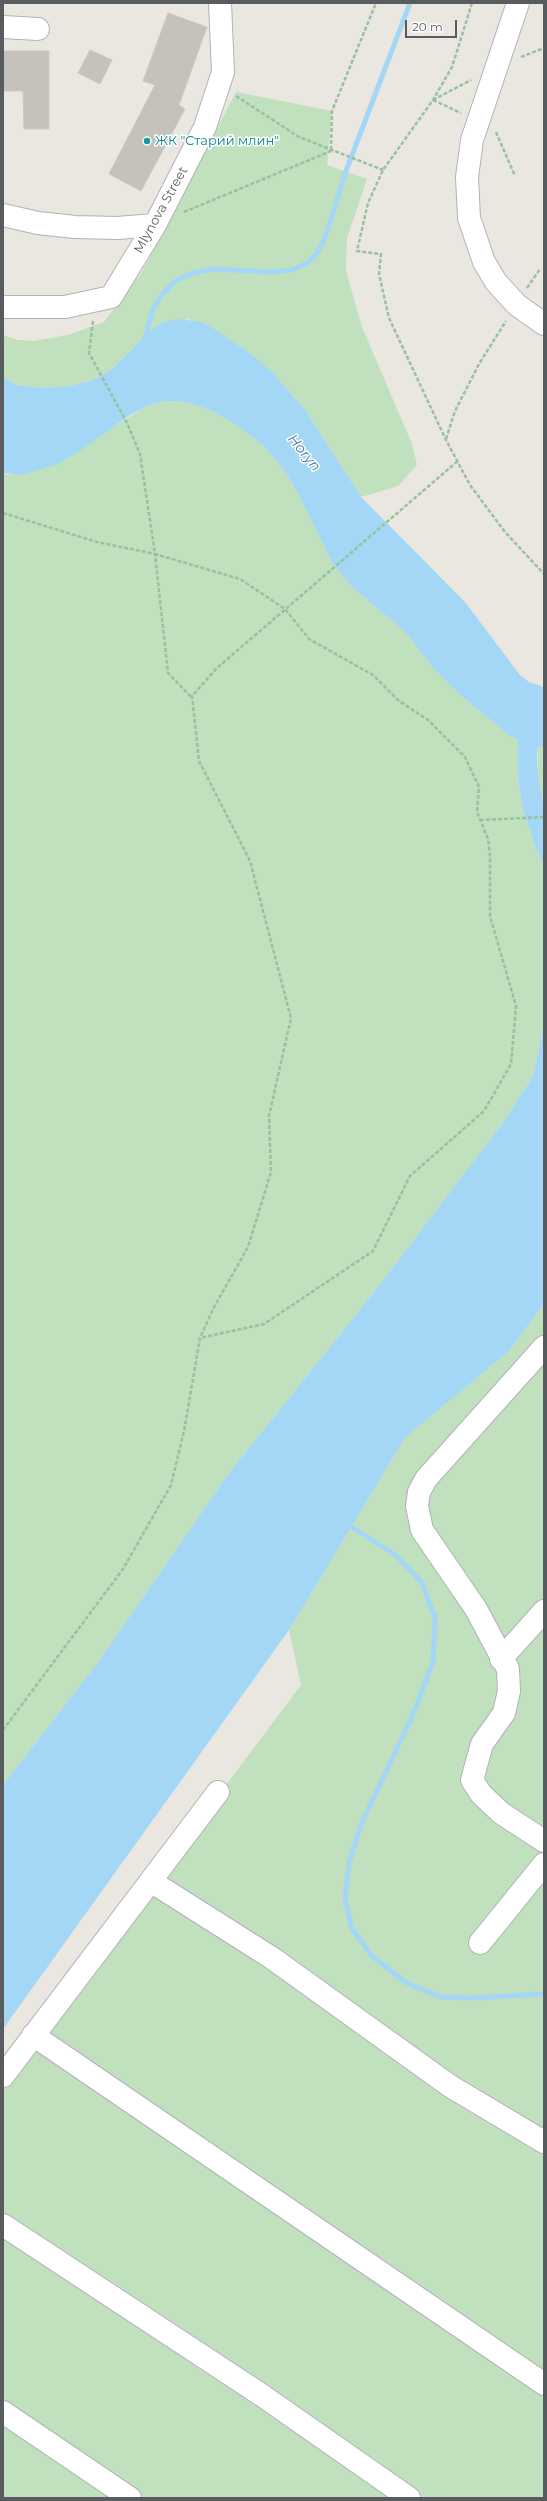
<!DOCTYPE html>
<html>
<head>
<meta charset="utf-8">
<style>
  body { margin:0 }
  #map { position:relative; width:547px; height:2501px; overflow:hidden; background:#eae7e0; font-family:Montserrat,sans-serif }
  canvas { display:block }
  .frame { position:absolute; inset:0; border:4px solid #595c5f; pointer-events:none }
  .scale { position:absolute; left:405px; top:20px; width:52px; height:18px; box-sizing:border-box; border:2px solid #595c5f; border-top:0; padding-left:5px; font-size:12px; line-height:14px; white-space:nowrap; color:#595c5f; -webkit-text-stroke:3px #fff; paint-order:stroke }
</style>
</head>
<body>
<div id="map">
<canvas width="547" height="2501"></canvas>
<div class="frame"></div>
<div class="scale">20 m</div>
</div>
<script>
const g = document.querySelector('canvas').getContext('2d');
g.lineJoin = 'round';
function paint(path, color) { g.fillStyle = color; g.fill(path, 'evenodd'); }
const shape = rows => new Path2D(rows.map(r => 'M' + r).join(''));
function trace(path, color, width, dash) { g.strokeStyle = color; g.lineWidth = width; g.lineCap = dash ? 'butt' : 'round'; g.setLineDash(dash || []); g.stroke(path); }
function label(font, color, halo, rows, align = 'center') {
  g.font = font + ' Montserrat,sans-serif'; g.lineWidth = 3; g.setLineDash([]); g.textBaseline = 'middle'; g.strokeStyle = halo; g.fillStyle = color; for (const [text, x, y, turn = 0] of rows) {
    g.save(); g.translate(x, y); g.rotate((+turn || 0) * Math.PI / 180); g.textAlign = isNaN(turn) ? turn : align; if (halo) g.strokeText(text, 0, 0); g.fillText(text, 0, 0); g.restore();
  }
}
paint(shape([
  [236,92,332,111,327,165,367,179,347,238,346,271,362,327,412,444,417,465,398,486,361,497,306,411,273,373,224,336,196,321,187,319,150,331,112,369,93,380,69,386,45,388,16,385,3,377,3,335,17,340,33,341,68,335,104,322,142,272],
  [165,401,186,402,210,410,238,426,265,447,284,470,298,493,321,539,351,586,404,631,433,668,460,695,511,737,518,740,518,778,523,809,535,846,544,866,544,1025,533,1076,504,1121,378,1287,229,1473,99,1661,3,1785,3,473,8,475,113,427,147,406],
  [538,746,544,747,544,809,538,776],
  [544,1304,544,1342,421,1478,406,1500,407,1518,544,1363,544,2498,3,2498,3,2082,301,1685,289,1630,405,1438,509,1351]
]), '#c0e0be');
paint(shape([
  [178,319,196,321,208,325,251,354,273,373,306,411,361,497,465,602,520,675,529,682,544,687,544,747,538,746,537,754,538,776,544,809,544,866,535,846,523,809,518,778,518,740,511,737,460,695,433,668,404,631,351,586,332,562,298,493,284,470,265,447,238,426,210,410,186,402,165,401,147,406,130,415,77,453,55,465,21,475,3,473,3,377,16,385,45,388,69,386,93,380,112,369,150,331,163,322],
  [544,1025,544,1304,509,1351,405,1438,289,1630,3,2029,3,1785,99,1661,229,1473,378,1287,504,1121,533,1076]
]), '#a4d7f5');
trace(shape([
  [144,342,153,309,162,295,174,282,190,274,213,269,271,272,292,270,307,263,317,253,325,238,346,171,410,3],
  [347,1524,397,1556,422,1583,435,1618,433,1662,412,1717,362,1822,349,1863,345,1899,352,1929,372,1956,405,1982,440,1997,472,1998,544,1994]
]), '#a4d7f5', 5);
const building = shape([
  [168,13,207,27,179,105,185,109,141,191,109,174,155,85,143,81,168,13],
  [90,50,112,60,100,84,78,73,90,50],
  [3,51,49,51,49,129,24,129,23,91,3,91,3,51]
]);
paint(building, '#c5c2bc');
trace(building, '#cec8bf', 1);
const minor = shape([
  [518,3,472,140,467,177,469,218,484,262,496,282,517,305,544,324],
  [3,27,38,29],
  [3,215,38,223,75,227,117,228,155,225],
  [3,307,65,307,111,297,155,225,205,127,223,72,220,3],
  [544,1347,426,1479,419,1492,417,1506,422,1530,476,1609,508,1669,509,1691,504,1713,482,1744,472,1780,481,1794,501,1813,544,1841],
  [501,1659,544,1611],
  [152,1882,272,1958,450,2086,544,2142],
  [480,1943,544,1864],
  [33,2035,544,2384],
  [3,2076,218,1792],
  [3,2225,263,2396,409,2498],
  [3,2412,130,2498]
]);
trace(minor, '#b0b3b6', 24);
trace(shape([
  [472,3,452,67,433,100,383,170,368,203,357,251,381,254,379,274,389,318,446,440,470,485,505,532,544,574],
  [521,57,544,48],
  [236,96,299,137,383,170],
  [433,100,471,80],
  [433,100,461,113],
  [496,132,515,176],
  [331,150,332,111,376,3],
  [184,212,331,151],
  [527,288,540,269],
  [93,321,89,353,127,423,140,454,155,554,240,579,285,609,309,639,373,675,399,701,428,720,465,757,479,787,477,812,488,839,490,855,490,916,516,1006,511,1064,484,1111,410,1176,373,1251,264,1324,200,1338],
  [446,439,455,411,479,364,506,321],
  [3,513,97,542,155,554,168,673,192,698],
  [480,820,544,817],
  [3,1730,123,1569,171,1485,184,1431,200,1338,213,1309,248,1247,271,1172,269,1116,291,1018,250,861,199,761,192,696,217,668,459,460]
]), '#99c0a1', 2.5, [4, 2]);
trace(minor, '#fff', 22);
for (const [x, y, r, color] of [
  [147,141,4,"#0f9aa8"]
]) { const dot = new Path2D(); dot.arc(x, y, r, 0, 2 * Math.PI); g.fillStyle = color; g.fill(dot); trace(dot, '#fff', 1.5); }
label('13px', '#0d838f', '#fff', [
  ["ЖК \"Старий млин\"",155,141]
], 'left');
label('13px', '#595c5f', '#fff', [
  ["Mlynova Street",161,210,-61]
]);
label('italic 14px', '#4579a5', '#fff', [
  ["Horyn",304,453,51]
]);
</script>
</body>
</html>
